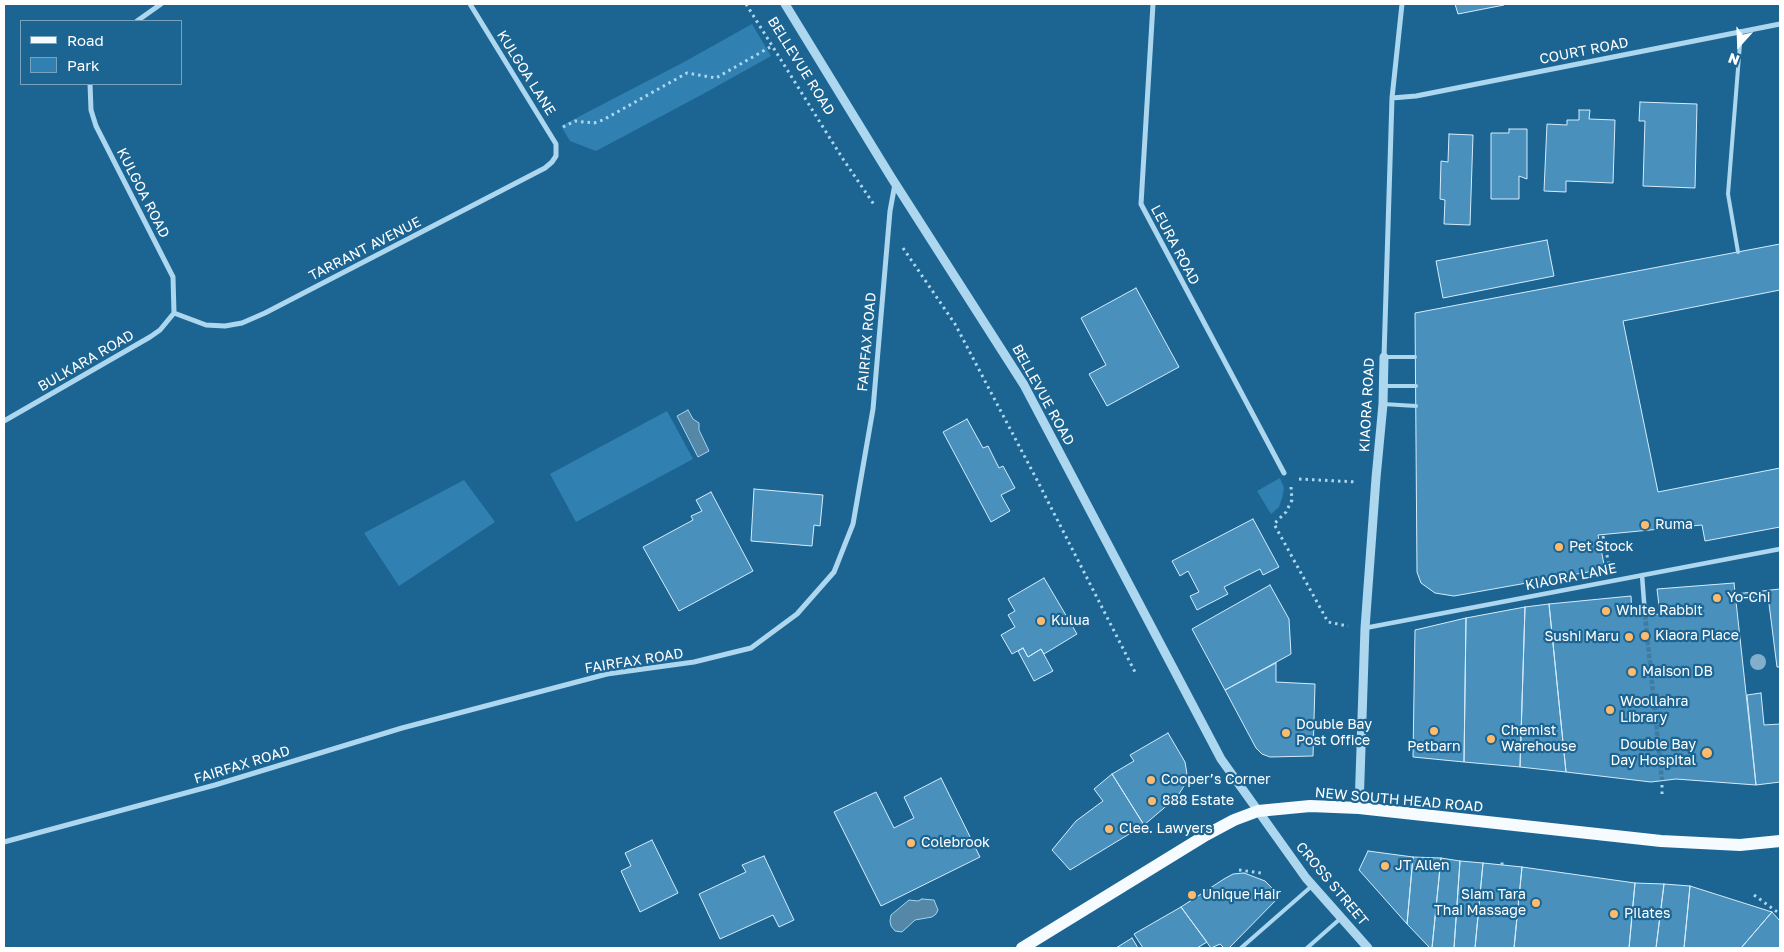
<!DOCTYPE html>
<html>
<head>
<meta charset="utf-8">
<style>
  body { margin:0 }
  #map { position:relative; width:1784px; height:952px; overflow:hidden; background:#1c6593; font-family:"Golos Text",sans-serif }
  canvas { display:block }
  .frame { position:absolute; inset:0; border:5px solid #fff; pointer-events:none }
  .legend { position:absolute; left:20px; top:20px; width:162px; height:65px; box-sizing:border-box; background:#1c6593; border:1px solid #77a3be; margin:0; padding:6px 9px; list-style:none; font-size:15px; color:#fff }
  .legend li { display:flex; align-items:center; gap:10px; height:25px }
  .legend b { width:25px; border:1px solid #77a3be }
  .north { position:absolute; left:1714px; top:20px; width:50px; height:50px; -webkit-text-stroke:4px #1c6593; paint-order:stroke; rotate:200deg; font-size:14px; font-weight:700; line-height:20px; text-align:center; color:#fff }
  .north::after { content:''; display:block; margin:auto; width:18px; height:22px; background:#fff; clip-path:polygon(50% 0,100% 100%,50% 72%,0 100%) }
</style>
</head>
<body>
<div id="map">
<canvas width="1784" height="952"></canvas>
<div class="frame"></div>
<ul class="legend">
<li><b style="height:6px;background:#f5fbff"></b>Road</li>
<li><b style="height:14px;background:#3080b1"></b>Park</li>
</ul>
<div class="north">N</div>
</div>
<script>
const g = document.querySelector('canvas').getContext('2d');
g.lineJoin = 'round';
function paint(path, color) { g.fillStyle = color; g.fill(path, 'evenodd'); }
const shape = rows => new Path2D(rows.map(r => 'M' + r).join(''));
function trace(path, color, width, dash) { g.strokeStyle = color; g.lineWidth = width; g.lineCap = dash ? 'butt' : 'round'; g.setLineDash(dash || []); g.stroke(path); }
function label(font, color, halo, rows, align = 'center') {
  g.font = font + ' "Golos Text",sans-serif'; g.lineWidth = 4.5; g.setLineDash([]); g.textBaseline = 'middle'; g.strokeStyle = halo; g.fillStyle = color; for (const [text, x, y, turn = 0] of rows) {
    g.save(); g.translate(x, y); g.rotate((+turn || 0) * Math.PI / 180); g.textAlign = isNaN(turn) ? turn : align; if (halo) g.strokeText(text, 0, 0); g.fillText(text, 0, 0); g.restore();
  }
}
paint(shape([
  [752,24,771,56,703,94,596,151,570,141,561,126,684,62],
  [667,411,693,459,576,522,550,474],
  [1280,478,1284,488,1282,498,1279,507,1271,514,1257,491],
  [464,480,495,522,399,586,364,533]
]), '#3080b1');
const water = shape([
  [688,410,693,419,699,423,699,430,709,451,698,457,677,416,688,410],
  [922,899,934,900,938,910,936,914,932,917,915,920,902,932,895,931,891,926,890,921,891,915,909,900,918,901,922,899]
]);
paint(water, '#5587a7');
trace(water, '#a1d4f1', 1);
const building = shape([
  [1455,4,1504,4,1504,5,1458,14,1455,4],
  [1640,102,1697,104,1695,188,1643,186,1645,121,1639,121,1640,102],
  [1579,110,1590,110,1589,119,1615,120,1613,183,1566,181,1566,192,1544,191,1547,124,1567,125,1567,120,1579,120,1579,110],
  [1509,129,1527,129,1527,179,1519,176,1519,199,1491,199,1491,133,1509,133,1509,129],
  [1449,134,1473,135,1470,225,1444,224,1445,200,1440,199,1441,161,1448,162,1449,134],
  [1547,240,1554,276,1443,298,1436,261,1547,240],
  [1780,244,1780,527,1705,541,1702,525,1598,535,1605,569,1454,596,1435,593,1421,583,1417,572,1415,313,1780,244],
  [1136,288,1179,367,1107,406,1089,374,1106,365,1081,318,1136,288],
  [1780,290,1780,468,1658,492,1623,321,1780,290],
  [967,419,983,448,988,446,999,468,1003,466,1015,488,1001,495,1010,511,991,522,943,432,967,419],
  [754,489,823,495,820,526,814,525,812,546,751,541,754,489],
  [711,492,753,571,679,611,643,547,693,520,691,516,702,511,696,500,711,492],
  [1253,519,1279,567,1263,575,1260,569,1224,587,1228,594,1197,610,1190,596,1199,592,1188,571,1180,576,1172,561,1253,519],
  [1044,578,1077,634,1044,654,1041,649,1028,657,1023,648,1012,654,1001,635,1015,627,1008,615,1015,611,1008,599,1044,578],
  [1734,583,1756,785,1676,779,1651,782,1566,772,1549,604,1631,596,1632,616,1660,614,1657,589,1734,583],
  [1270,585,1289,619,1291,654,1225,690,1192,629,1270,585],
  [1780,589,1780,667,1777,667,1768,596,1736,599,1735,594,1780,589],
  [1549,604,1566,772,1520,767,1525,607,1549,604],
  [1525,607,1520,767,1464,762,1466,618,1525,607],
  [1466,618,1464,762,1413,757,1415,630,1466,618],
  [1023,648,1028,657,1041,649,1053,671,1034,681,1018,651,1023,648],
  [1276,663,1276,682,1315,684,1313,756,1270,757,1262,754,1256,748,1225,690,1276,663],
  [1761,693,1764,725,1780,724,1780,782,1756,785,1747,695,1761,693],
  [1168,733,1185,762,1187,774,1184,786,1177,797,1144,825,1112,774,1134,761,1130,755,1168,733],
  [1112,774,1144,825,1070,870,1052,850,1076,821,1103,801,1094,789,1112,774],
  [941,778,980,857,881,906,834,812,876,792,894,828,914,818,904,797,941,778],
  [652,840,678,893,640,912,621,871,631,866,625,853,652,840],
  [1368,851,1413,857,1407,924,1359,870,1368,851],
  [764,856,794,920,779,927,773,915,720,939,699,894,746,872,742,865,764,856],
  [1413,857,1441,858,1432,948,1430,948,1407,924,1413,857],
  [1441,858,1460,861,1454,948,1432,948,1441,858],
  [1460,861,1483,863,1475,948,1454,948,1460,861],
  [1483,863,1522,867,1514,948,1475,948,1483,863],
  [1522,867,1635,883,1629,948,1514,948,1522,867],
  [1244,873,1265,881,1280,896,1229,948,1224,948,1220,944,1211,948,1181,907,1224,879,1233,874,1244,873],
  [1635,883,1664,884,1656,948,1629,948,1635,883],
  [1664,884,1690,886,1684,948,1656,948,1664,884],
  [1690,886,1772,912,1741,948,1684,948,1690,886],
  [1181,907,1207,942,1197,948,1143,948,1134,934,1181,907],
  [1772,912,1780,921,1780,948,1741,948,1772,912],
  [1132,938,1138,948,1116,948,1132,938]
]);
paint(building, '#4990bc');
trace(building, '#d4ecfb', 1);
trace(shape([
  [1645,615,1662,780]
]), '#3e7ca3', 4.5, [4.5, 2]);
trace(shape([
  [746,4,843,159,875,206],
  [563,127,575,121,594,123,603,120,687,73,716,78,772,46],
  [903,248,955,324,1037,480,1136,674],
  [1299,479,1357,482],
  [1291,487,1292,500,1286,512,1274,524,1328,622,1348,626],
  [1603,536,1609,565],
  [1662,794,1662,780],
  [1502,865,1502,860],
  [1239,870,1261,873],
  [1754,895,1780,914]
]), '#add6ef', 3, [2.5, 4]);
trace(shape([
  [1738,252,1728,194,1741,31],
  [1384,357,1415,357],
  [1383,386,1416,386],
  [1383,404,1416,406],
  [1241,948,1313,885],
  [1307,948,1341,918]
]), '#add6ef', 4);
trace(shape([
  [1642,575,1645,615],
  [1365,628,1780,549]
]), '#add6ef', 4.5);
trace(shape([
  [1153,4,1141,204,1284,473],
  [137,21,161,4],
  [90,84,91,110,96,126,173,277,174,313],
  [1392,98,1416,96,1780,24],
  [174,313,206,325,225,326,242,323,265,313,545,168,552,162,556,156,556,144,470,4],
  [1384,357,1392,98,1402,4],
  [4,421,150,337,160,330,174,313],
  [4,842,215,785,402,728,607,674,694,662,751,648,797,614,834,572,853,524,873,409,890,211,895,184]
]), '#add6ef', 5);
trace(shape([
  [785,4,891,177,1024,385,1221,759,1306,878,1368,948],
  [1359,808,1365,628,1376,478,1383,404,1384,357]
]), '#add6ef', 9);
trace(shape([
  [1022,948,1206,835,1234,820,1258,811,1310,806,1359,808,1661,841,1740,845,1780,841]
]), '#f5fbff', 12);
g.fillStyle = '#81afcc';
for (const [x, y] of [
  [1758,662]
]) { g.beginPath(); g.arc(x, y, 8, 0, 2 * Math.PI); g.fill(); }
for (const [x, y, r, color] of [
  [1645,525,5,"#ffbb6b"],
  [1559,547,5,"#ffbb6b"],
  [1717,598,5,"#ffbb6b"],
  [1606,611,5,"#ffbb6b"],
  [1041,621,5,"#ffbb6b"],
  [1645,636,5,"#ffbb6b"],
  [1629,637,5,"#ffbb6b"],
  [1632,672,5,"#ffbb6b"],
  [1610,710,5,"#ffbb6b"],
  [1434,731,5,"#ffbb6b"],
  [1286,733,5,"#ffbb6b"],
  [1491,739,5,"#ffbb6b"],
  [1707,753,6,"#ffbb6b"],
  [1151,780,5,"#ffbb6b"],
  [1152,801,5,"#ffbb6b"],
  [1109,829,5,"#ffbb6b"],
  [911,843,5,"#ffbb6b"],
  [1385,866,5,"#ffbb6b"],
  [1192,895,5,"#ffbb6b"],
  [1536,903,5,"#ffbb6b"],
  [1614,914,5,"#ffbb6b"]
]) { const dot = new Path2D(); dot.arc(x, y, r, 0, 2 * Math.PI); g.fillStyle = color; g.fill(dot); trace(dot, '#1c6593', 2); }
label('14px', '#fff', '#1c6593', [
  ["COURT ROAD",1584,51,-11],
  ["BELLEVUE ROAD",801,66,58],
  ["KULGOA LANE",526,73,58],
  ["KULGOA ROAD",143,193,63],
  ["LEURA ROAD",1175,245,62],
  ["TARRANT AVENUE",365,249,-27],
  ["FAIRFAX ROAD",867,342,-85],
  ["BULKARA ROAD",86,361,-30],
  ["BELLEVUE ROAD",1043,395,61],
  ["KIAORA ROAD",1367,405,-87],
  ["KIAORA LANE",1571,577,-11],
  ["FAIRFAX ROAD",634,661,-9],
  ["FAIRFAX ROAD",242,765,-17],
  ["NEW SOUTH HEAD ROAD",1399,800,5],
  ["CROSS STREET",1332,884,50]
]);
label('14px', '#fff', '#1c6593', [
  ["Ruma",1655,525],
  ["Pet Stock",1569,547],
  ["Yo-Chi",1727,598],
  ["White Rabbit",1616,611],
  ["Kulua",1051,621],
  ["Kiaora Place",1655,636],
  ["Sushi Maru",1619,637,"right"],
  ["Maison DB",1642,672],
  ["Woollahra",1620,702],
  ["Library",1620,718],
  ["Double Bay",1296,725],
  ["Post Office",1296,741],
  ["Chemist",1501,731],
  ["Warehouse",1501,747],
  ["Double Bay",1696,745,"right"],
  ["Day Hospital",1696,761,"right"],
  ["Petbarn",1434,747,"center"],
  ["Cooper’s Corner",1161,780],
  ["888 Estate",1162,801],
  ["Clee. Lawyers",1119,829],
  ["Colebrook",921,843],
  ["JT Allen",1395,866],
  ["Unique Hair",1202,895],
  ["Siam Tara",1526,895,"right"],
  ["Thai Massage",1526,911,"right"],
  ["Pilates",1624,914]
], 'left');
</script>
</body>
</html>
